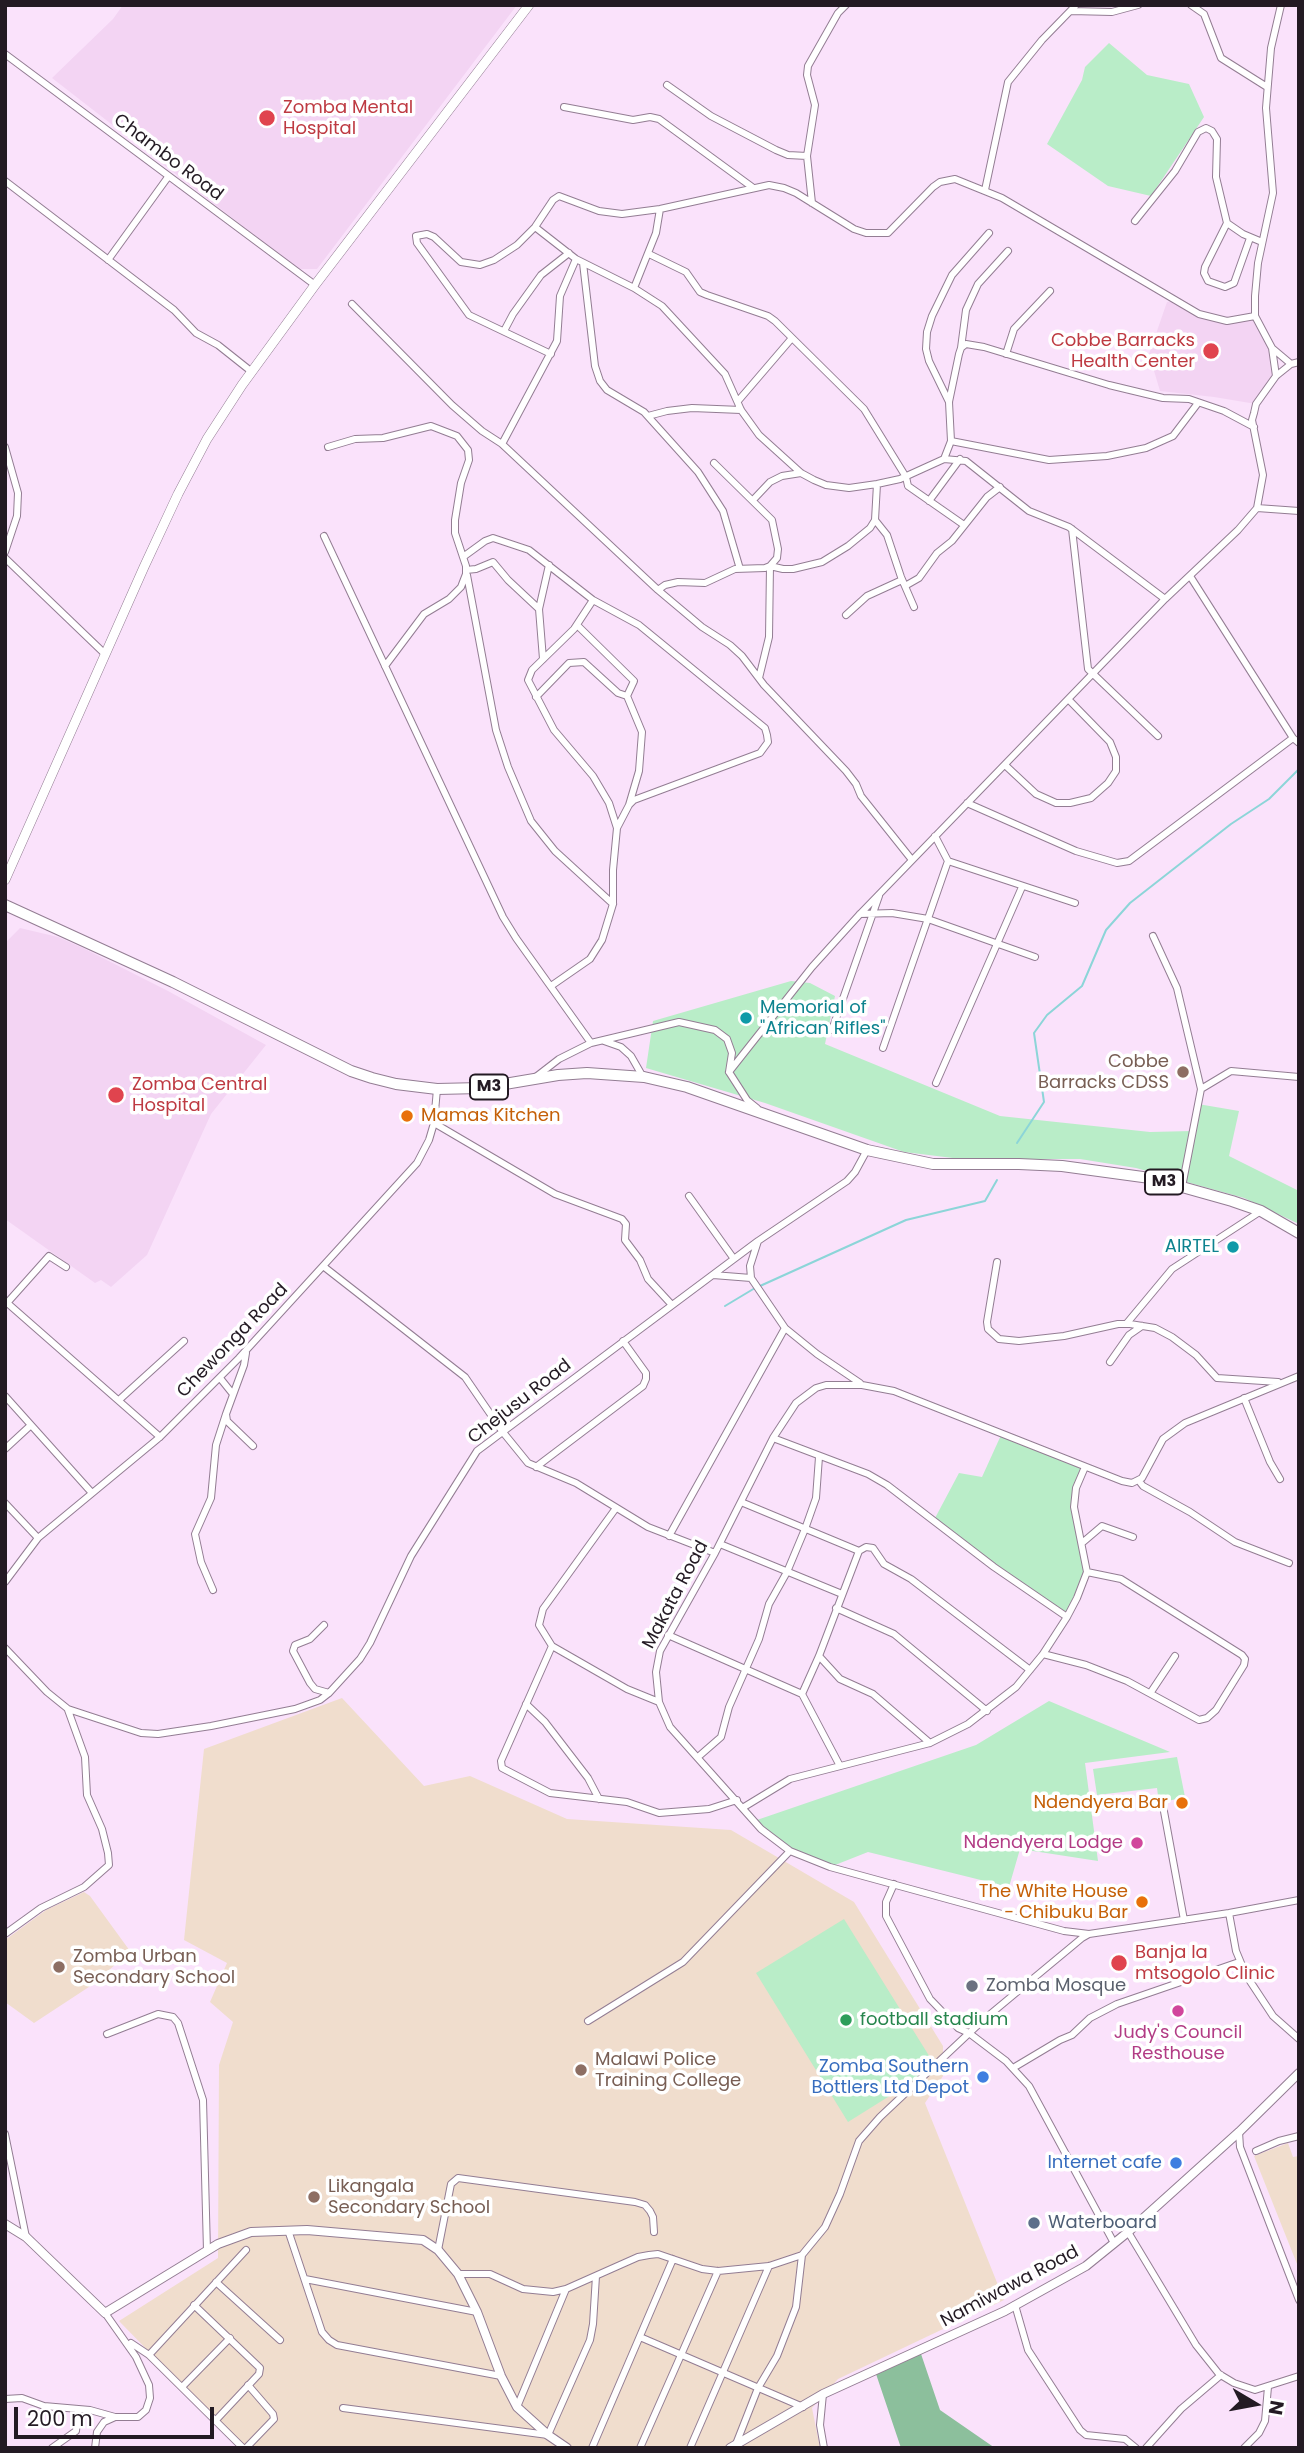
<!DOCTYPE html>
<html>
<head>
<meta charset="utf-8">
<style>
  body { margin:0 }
  #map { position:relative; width:1304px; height:2453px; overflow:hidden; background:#fae2fb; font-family:Poppins,sans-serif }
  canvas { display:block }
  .frame { position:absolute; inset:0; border:7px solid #231a23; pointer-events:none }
  .north { position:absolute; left:1220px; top:2369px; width:70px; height:70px; -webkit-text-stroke:5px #fff; paint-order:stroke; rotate:100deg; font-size:19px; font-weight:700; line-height:28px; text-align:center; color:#231a23 }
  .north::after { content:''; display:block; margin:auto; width:24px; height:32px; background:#231a23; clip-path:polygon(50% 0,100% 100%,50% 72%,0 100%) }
  .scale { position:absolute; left:14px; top:2407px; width:200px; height:32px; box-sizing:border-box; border:4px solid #231a23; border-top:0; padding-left:9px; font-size:21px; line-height:24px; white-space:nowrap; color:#231a23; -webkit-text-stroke:5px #fff; paint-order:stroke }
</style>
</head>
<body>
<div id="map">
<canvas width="1304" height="2453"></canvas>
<div class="frame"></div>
<div class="north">N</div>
<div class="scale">200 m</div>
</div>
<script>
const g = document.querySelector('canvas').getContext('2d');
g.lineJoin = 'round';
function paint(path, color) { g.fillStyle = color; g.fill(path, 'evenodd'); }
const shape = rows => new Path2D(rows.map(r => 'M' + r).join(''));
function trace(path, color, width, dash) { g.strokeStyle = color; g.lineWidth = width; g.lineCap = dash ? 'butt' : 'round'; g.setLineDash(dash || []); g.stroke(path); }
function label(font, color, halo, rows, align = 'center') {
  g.font = font + ' Poppins,sans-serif'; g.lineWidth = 7; g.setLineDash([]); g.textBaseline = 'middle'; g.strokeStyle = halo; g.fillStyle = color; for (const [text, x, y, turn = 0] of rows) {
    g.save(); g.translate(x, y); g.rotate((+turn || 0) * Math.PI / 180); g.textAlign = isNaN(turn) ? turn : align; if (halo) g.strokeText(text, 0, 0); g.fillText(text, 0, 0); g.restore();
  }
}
paint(shape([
  [123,5,517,5,317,269,298,269,52,78,113,19],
  [1173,301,1216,320,1255,316,1272,348,1276,376,1256,404,1214,397,1160,391,1149,354,1167,302],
  [20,928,58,937,83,948,168,991,266,1045,211,1114,147,1255,111,1287,101,1280,95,1283,5,1219,5,943]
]), '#f3d4f3');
paint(shape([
  [342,1698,424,1786,470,1776,567,1819,731,1830,854,1902,943,2046,943,2076,925,2103,1004,2300,838,2379,812,2408,820,2448,243,2448,119,2321,218,2258,219,2065,233,2022,210,2002,227,1963,184,1940,204,1749],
  [84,1892,90,1896,130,1951,95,1983,34,2023,5,2002,5,1940,46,1910],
  [1288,2143,1293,2157,1299,2156,1299,2269,1254,2156]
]), '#f0ddcd');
paint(shape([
  [1109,43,1147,75,1189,84,1204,117,1151,196,1108,186,1047,144,1082,80,1085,67],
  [791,981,810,983,835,996,825,1044,1000,1116,1150,1132,1192,1131,1198,1104,1239,1111,1229,1156,1299,1191,1299,1224,1244,1198,1136,1168,1080,1159,961,1159,904,1152,765,1103,646,1068,653,1021],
  [1002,1433,1085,1467,1074,1497,1087,1572,1067,1617,934,1520,959,1473,982,1477],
  [1049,1701,1170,1752,1085,1763,1098,1861,1020,1849,1009,1887,868,1852,830,1867,790,1851,754,1821,976,1745],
  [1177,1757,1185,1797,1159,1803,1157,1788,1097,1795,1093,1769],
  [844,1919,936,2067,848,2122,756,1973]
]), '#b9edc8');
paint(shape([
  [920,2351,940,2410,995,2448,901,2448,875,2371]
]), '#8cbf9c');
trace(shape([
  [1017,1143,1044,1102,1034,1033,1047,1015,1082,986,1106,930,1130,903,1231,824,1269,799,1299,769],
  [760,1286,906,1220,985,1201,997,1180],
  [725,1306,755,1288]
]), '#8cd5d8', 2);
const minor = shape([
  [1191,5,1204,14,1221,58,1267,87],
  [1071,11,1112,12,1138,5],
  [5,54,315,285],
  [667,85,711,116,776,150,788,155,807,156],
  [564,107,633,120,650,117,659,119,752,187],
  [5,181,174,310,196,333,218,345,252,372],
  [985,190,1008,82,1042,40,1076,5],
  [812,203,807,156,815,105,807,75,808,66,838,13,846,5],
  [1135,221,1175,171,1198,132,1206,128,1212,131,1217,139,1216,177,1227,223,1243,234,1262,242],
  [1227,223,1205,267,1204,273,1208,281,1225,287,1234,283,1250,238],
  [535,227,576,259,634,288,662,306,725,374,741,410,759,435,801,473,814,480,826,485,849,488,877,484,900,479,944,459,966,461,1029,511,1069,527,1165,599],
  [649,254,686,272,700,292,707,295,768,316,775,321,864,409,906,477,908,486,964,525],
  [108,260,168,177],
  [583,263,595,366,600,381,607,390,644,412,698,472,723,511,740,569],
  [634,288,656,233,660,209],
  [352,304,452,405,482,431,502,444,658,590,702,627,730,645,742,656,764,685,846,771,856,784,861,796,912,860],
  [504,331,513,314,541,275,569,253],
  [961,348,966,310,978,284,1008,251],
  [1272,348,1291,364],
  [551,354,469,315,417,243,416,236,427,234,434,237,461,262,480,265,494,260,517,245,535,227,553,200,559,196,599,211,622,214,660,209,769,185,784,188,796,193,854,229,866,233,888,233,933,187,940,182,955,179,1002,198,1199,314,1227,321,1255,316],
  [1006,354,1014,329,1050,291],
  [1276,376,1272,348,1255,316,1255,296,1258,263,1273,193,1266,108,1271,48,1281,5],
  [738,401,792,338],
  [949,402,929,361,926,349,927,332,932,316,952,275,989,233],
  [648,416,667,411,692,408,741,410],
  [951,441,1049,460,1107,456,1146,448,1173,436,1198,403],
  [502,444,557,341,560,296,576,259],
  [5,447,18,493,17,516,5,552],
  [328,447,355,439,383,438,431,426,457,436,468,450,469,460,461,483,455,520,455,533,466,566,466,574,461,587,449,599,424,614,385,666],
  [944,459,951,441,949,402,959,354,961,348,966,344,984,347,1109,385,1163,398,1189,399,1224,411,1254,427],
  [753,500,770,482,782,476,801,473],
  [929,501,960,459],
  [1257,508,1299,511],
  [875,520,887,535,901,577,914,607],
  [1072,529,1088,669,1158,736],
  [324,536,503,917,516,938,591,1043],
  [463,557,485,541,493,538,529,550,593,600,639,625,765,728,767,735,768,742,760,753,634,800,629,805,617,828,613,870,613,904,602,940,590,959,551,986],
  [5,558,105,654],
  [466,570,476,569,493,562,508,580,539,609],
  [467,575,496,730,508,767,531,821,555,851,613,904],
  [1190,576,1293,738,1299,743],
  [905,586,919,578,937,553,952,541,987,497,1000,487],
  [658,590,665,585,678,582,705,583,735,569,765,568,770,566,777,558,778,549,772,520,714,463],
  [593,600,574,629,532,670,528,680,554,730,593,776,609,803,617,828],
  [846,615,867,596,902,580],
  [577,625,634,681,627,696,642,732,639,771,629,805],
  [543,659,539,609,549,565],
  [759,678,769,637,770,566,783,569,793,569,822,562,848,546,870,528,875,520,877,484],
  [536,697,569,663,584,662,618,693,627,696],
  [1005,765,1036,794,1056,803,1070,803,1091,798,1108,783,1116,771,1116,757,1110,742,1069,700],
  [967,803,1076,851,1117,863,1129,861,1293,738],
  [935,836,948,861,1075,903],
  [860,914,892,913,928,919,1035,957],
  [1153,936,1177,988,1201,1089,1182,1187],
  [832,1030,879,896],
  [604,1041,621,1047,631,1056,643,1077],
  [883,1048,948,861],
  [729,1072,812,967,860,914,1165,599,1238,530,1257,508,1263,475,1252,420,1254,413,1256,404,1276,376,1291,364,1299,362],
  [537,1076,559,1059,591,1043,679,1022,715,1030,727,1039,732,1053,729,1072,747,1100,757,1108],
  [936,1083,1022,887],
  [1201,1089,1231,1071,1299,1077],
  [434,1123,555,1194,622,1219,626,1224,625,1240,640,1260,648,1279,672,1305],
  [689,1196,734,1259],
  [997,1262,987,1322,988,1329,999,1339,1019,1341,1064,1336,1118,1324,1130,1324,1155,1328,1172,1337,1196,1355,1217,1378,1278,1382],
  [323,1266,465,1377,502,1431,528,1463,576,1483,648,1527,715,1553],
  [713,1275,751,1278],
  [5,1301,160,1437],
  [7,1303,49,1256,66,1267],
  [1127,1323,1172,1269,1261,1211],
  [785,1328,817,1354,860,1383],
  [246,1353,244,1365,226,1414,227,1421,253,1446],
  [1110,1362,1129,1335,1142,1326],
  [220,1378,232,1393],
  [5,1396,92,1493],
  [1244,1398,1270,1462,1280,1479],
  [119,1400,184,1341],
  [773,1438,868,1474,887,1485,994,1567,1067,1617],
  [5,1449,31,1425],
  [536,1467,643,1386,646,1379,646,1373,623,1341],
  [1139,1481,1143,1486,1190,1512,1235,1542,1289,1563],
  [741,1502,859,1551],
  [5,1503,38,1538],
  [616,1508,543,1609,539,1625,552,1646,627,1689,659,1702],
  [669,1536,785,1328,751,1278,750,1266,758,1241],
  [1082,1543,1102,1526,1133,1537],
  [720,1544,842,1594],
  [5,1582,38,1538,160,1437,239,1358,417,1163,429,1140,434,1123,437,1089],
  [213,1590,201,1562,195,1534,211,1498,216,1445,226,1414],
  [836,1608,894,1634,987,1711],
  [324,1625,310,1639,295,1645,293,1651,310,1683,315,1689,329,1693],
  [668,1635,802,1694,840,1766],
  [552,1646,501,1761,502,1768,550,1793,627,1802,659,1813,709,1809,737,1800],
  [5,1648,47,1692,68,1709,141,1733,158,1734,211,1726,295,1709,320,1700,329,1693,360,1659,370,1643,411,1556,477,1451,758,1241,847,1181,855,1172,867,1150],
  [1043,1654,1086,1665,1127,1681,1199,1720,1207,1718,1216,1710,1244,1665,1245,1659,1242,1655,1121,1579,1087,1572],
  [819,1656,840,1679,873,1694,930,1743],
  [1151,1692,1175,1656],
  [802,1694,819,1656,859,1551,866,1547,873,1548,884,1564,911,1579,1030,1670],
  [526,1704,545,1722,588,1778,599,1799],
  [698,1757,721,1737,729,1707,759,1639,769,1604,787,1572,805,1529,816,1498,819,1457],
  [1163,1806,1184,1920],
  [744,1807,790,1779,930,1743,968,1724,1016,1687,1043,1654,1067,1617,1077,1598,1087,1572,1074,1507,1076,1488,1085,1467],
  [894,1884,886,1902,886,1916,930,1999,958,2028,969,2033,1006,2061,1029,2086,1114,2243],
  [1229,1913,1236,1951,1246,1975,1273,2016,1299,2039],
  [5,1934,41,1908,84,1887,109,1865,108,1853,102,1829,87,1795,85,1757,68,1710],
  [1089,1934,1064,1931,830,1867,790,1851,761,1829,670,1727,659,1702,656,1672,660,1651,715,1553,773,1438,796,1403,816,1388,826,1385,862,1385,894,1391,1122,1481,1132,1483,1142,1478,1163,1439,1185,1423,1299,1376],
  [588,2021,683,1962,790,1851],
  [107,2034,158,2014,173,2017,178,2023,203,2100,207,2251],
  [1013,2068,1060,2040,1072,2035,1090,2018,1117,2004,1239,1962],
  [1239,2132,1240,2147,1299,2300],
  [5,2134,26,2237],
  [1256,2151,1279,2141,1299,2136],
  [288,2230,322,2332,329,2340,337,2345,501,2376],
  [1128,2232,1196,2345,1219,2374,1234,2383,1255,2390,1299,2376],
  [438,2250,451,2184,458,2178,635,2202,645,2205,650,2211,653,2217,654,2232],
  [458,2274,490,2274,523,2289,553,2292,566,2289,638,2257,649,2255,658,2254,702,2269,718,2271,769,2266,802,2255,825,2227,840,2194,859,2141,880,2117,982,2021,1082,1938,1089,1934,1229,1913,1299,1900],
  [305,2279,477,2312],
  [216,2282,280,2340],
  [194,2305,260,2368,259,2374,216,2420],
  [1015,2305,1028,2350,1080,2430,1086,2435,1125,2439,1136,2448],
  [640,2337,803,2407],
  [131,2343,149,2355,243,2448],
  [149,2355,246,2250],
  [182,2387,230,2338],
  [823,2394,820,2425,824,2448],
  [5,2399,22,2398,44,2406,90,2410,115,2417],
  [517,2407,566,2289],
  [343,2408,548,2435,590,2340,593,2324,596,2276],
  [736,2444,758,2388,777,2356,796,2307,802,2255],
  [52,2448,76,2431,78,2410],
  [95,2448,97,2432,104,2422,115,2417,138,2417,146,2410,150,2398,149,2385,136,2357,105,2313],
  [246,2448,274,2419,273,2414,248,2385],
  [592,2448,673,2259],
  [640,2448,718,2271],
  [690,2448,769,2266],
  [1146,2448,1181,2409,1221,2375],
  [1244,2448,1259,2433,1265,2421,1268,2387]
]);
const tertiary = shape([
  [5,2224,26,2237,105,2313,218,2244,251,2232,307,2230,423,2240,438,2250,458,2274,477,2312,501,2376,517,2407,548,2435,567,2448],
  [730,2448,823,2394,1005,2311,1086,2266,1128,2232,1239,2132,1299,2073]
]);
const secondary = shape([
  [5,880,144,567,178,494,207,439,242,385,315,285,529,5]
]);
const trunk = shape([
  [5,905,173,982,351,1071,372,1078,396,1084,437,1089,481,1088,558,1075,587,1073,644,1077,687,1087,867,1150,933,1164,1019,1164,1062,1166,1150,1178,1232,1201,1261,1211,1299,1233]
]);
trace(minor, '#937d93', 8);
trace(tertiary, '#937d93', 10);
trace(secondary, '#937d93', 10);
trace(trunk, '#937d93', 12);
trace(minor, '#fff', 6);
trace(tertiary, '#fff', 8);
trace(secondary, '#fff', 9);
trace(trunk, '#fff', 10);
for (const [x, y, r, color] of [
  [267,118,9,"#e0444e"],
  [1211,351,9,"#e0444e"],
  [746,1018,7,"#0f9aa8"],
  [1183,1072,7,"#8d6e63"],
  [116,1095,9,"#e0444e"],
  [407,1116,7,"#e8710a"],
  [1233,1247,7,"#0f9aa8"],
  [1182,1803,7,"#e8710a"],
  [1137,1843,7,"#d1479c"],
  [1142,1902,7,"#e8710a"],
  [1119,1963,9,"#e0444e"],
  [59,1967,7,"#8d6e63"],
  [972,1986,7,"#6b7280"],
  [1178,2011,7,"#d1479c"],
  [846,2020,7,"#2e9e5b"],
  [581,2070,7,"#8d6e63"],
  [983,2077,7,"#3f7fe0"],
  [1176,2163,7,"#3f7fe0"],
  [314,2197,7,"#8d6e63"],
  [1034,2223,7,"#5c6f8a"]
]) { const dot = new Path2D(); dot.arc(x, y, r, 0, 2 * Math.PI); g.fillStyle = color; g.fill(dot); trace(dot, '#fff', 2.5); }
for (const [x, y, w] of [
  [489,1087,38],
  [1164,1182,38]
]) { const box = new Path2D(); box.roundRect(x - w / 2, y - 12.5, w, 25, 5); g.fillStyle = '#fff'; g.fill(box); trace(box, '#231a23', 2); }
label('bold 16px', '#231a23', null, [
  ["M3",489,1087],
  ["M3",1164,1182]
]);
label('18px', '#be3a42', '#fff', [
  ["Zomba Mental",283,108],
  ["Hospital",283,129],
  ["Cobbe Barracks",1195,341,"right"],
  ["Health Center",1195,362,"right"],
  ["Zomba Central",132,1085],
  ["Hospital",132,1106],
  ["Banja la",1135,1953],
  ["mtsogolo Clinic",1135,1974]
], 'left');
label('18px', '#231a23', '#fff', [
  ["Chambo Road",168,158,37],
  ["Chewonga Road",233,1341,-46],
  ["Chejusu Road",520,1402,-38],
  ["Makata Road",676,1595,-62],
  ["Namiwawa Road",1010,2287,-28]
]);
label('18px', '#0d838f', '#fff', [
  ["Memorial of",760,1008],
  ["\"African Rifles\"",760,1029],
  ["AIRTEL",1219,1247,"right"]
], 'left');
label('18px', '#785e54', '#fff', [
  ["Cobbe",1169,1062,"right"],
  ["Barracks CDSS",1169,1083,"right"],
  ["Zomba Urban",73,1957],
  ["Secondary School",73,1978],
  ["Malawi Police",595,2060],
  ["Training College",595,2081],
  ["Likangala",328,2187],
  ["Secondary School",328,2208]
], 'left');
label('18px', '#c56008', '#fff', [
  ["Mamas Kitchen",421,1116,"left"],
  ["Ndendyera Bar",1168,1803],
  ["The White House",1128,1892],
  ["- Chibuku Bar",1128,1913]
], 'right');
label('18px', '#b23c85', '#fff', [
  ["Ndendyera Lodge",1123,1843],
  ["Judy's Council",1178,2033,"center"],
  ["Resthouse",1178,2054,"center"]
], 'right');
label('18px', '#5b616d', '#fff', [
  ["Zomba Mosque",986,1986]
], 'left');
label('18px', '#27864d', '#fff', [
  ["football stadium",860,2020]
], 'left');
label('18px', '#366cbe', '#fff', [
  ["Zomba Southern",969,2067],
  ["Bottlers Ltd Depot",969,2088],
  ["Internet cafe",1162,2163]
], 'right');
label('18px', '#4e5e75', '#fff', [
  ["Waterboard",1048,2223]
], 'left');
</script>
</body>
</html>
